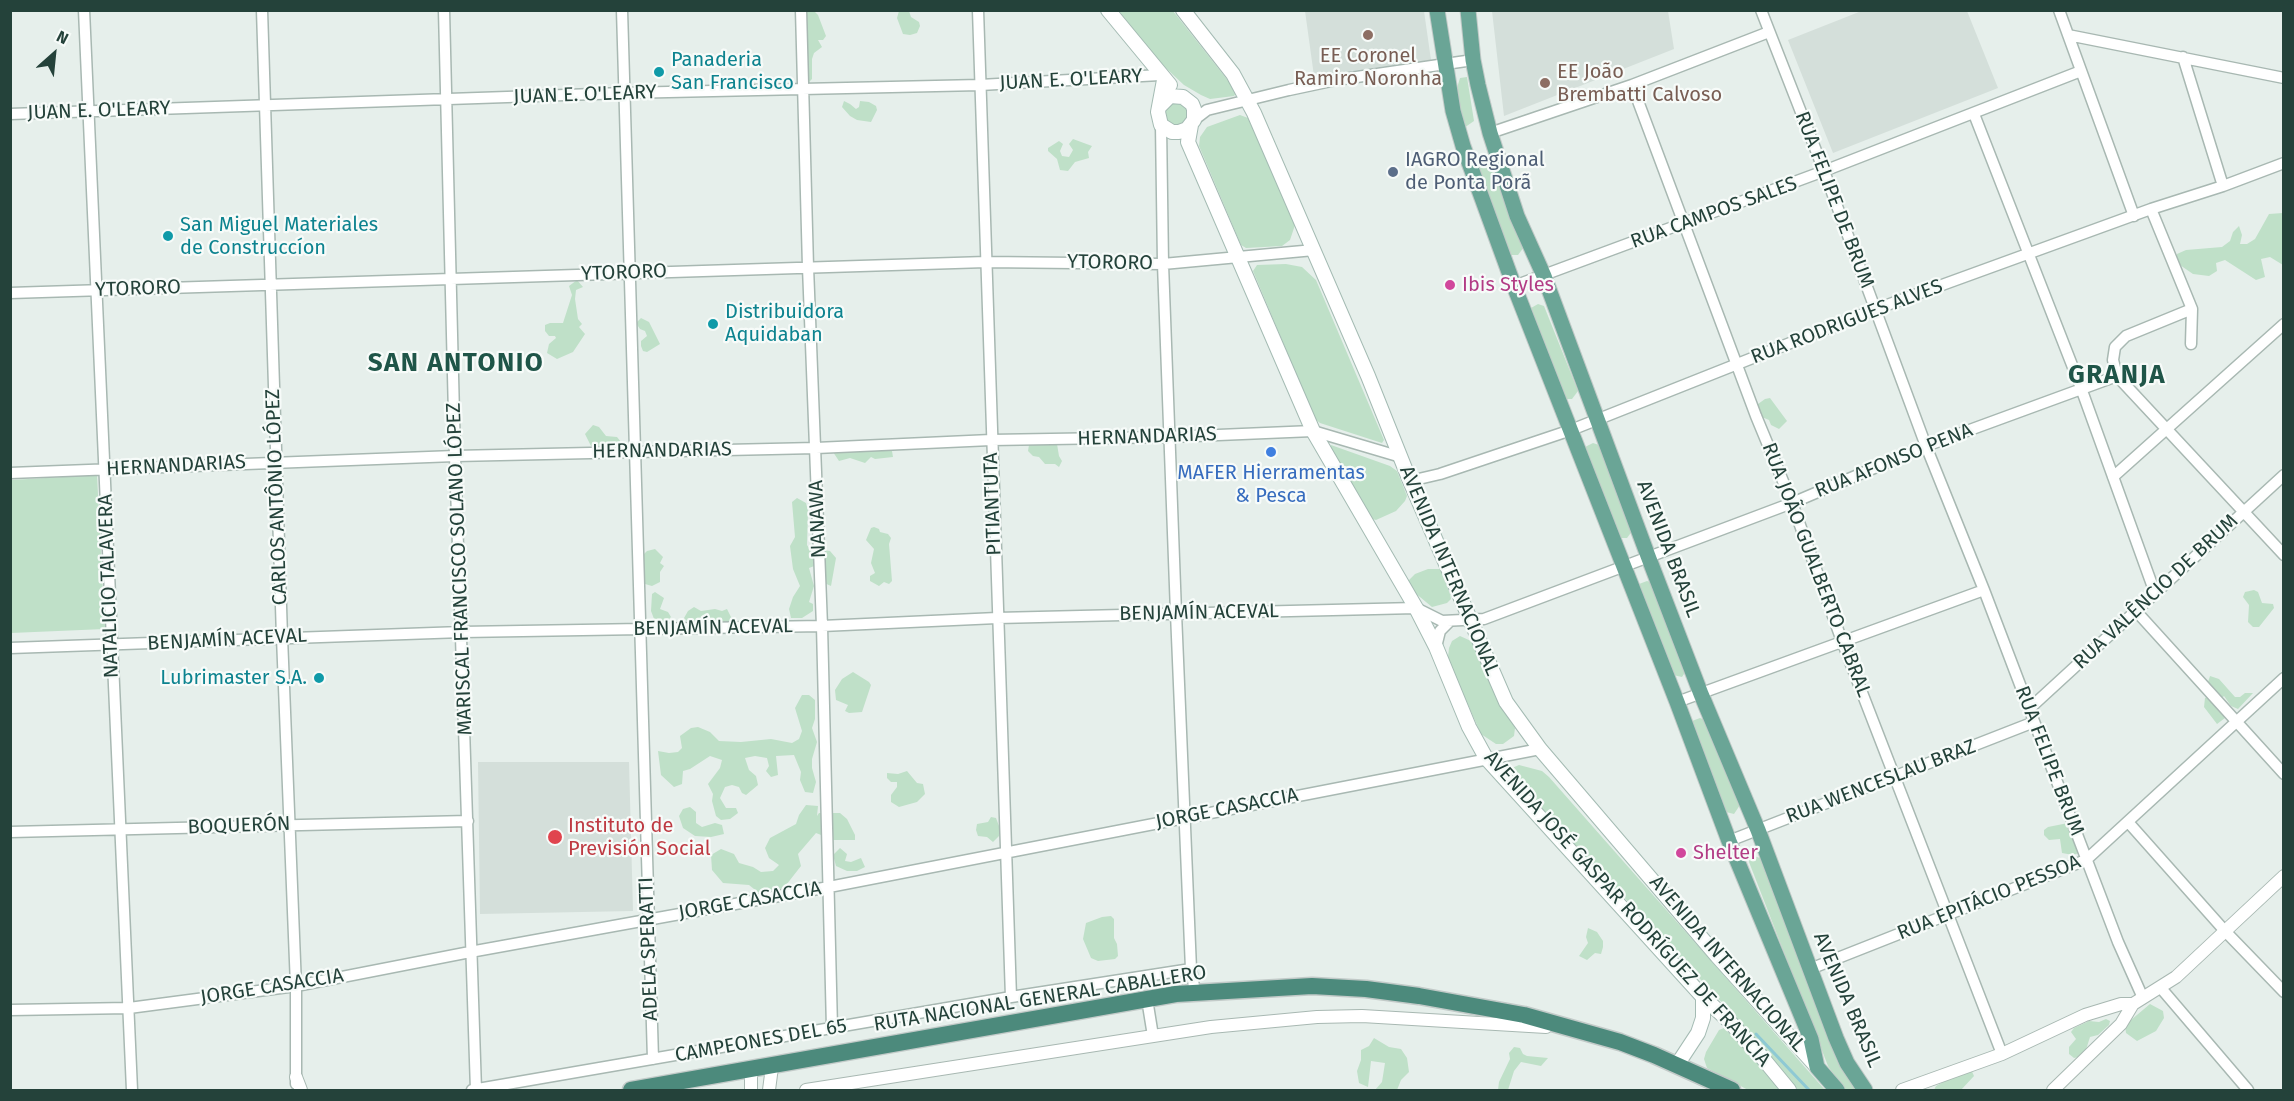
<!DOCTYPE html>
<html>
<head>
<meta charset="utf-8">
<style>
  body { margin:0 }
  #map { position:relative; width:2294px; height:1101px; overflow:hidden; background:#e6efeb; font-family:"Fira Sans",sans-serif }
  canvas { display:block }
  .frame { position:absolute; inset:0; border:12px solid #24423a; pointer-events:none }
  .north { position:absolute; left:24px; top:24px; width:60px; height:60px; -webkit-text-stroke:4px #f7fbf9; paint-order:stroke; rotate:27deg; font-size:16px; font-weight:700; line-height:24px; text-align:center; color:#24423a }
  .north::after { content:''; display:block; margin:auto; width:21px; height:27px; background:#24423a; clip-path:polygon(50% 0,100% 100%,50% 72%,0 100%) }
</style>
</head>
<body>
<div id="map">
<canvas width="2294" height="1101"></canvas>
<div class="frame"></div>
<div class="north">N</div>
</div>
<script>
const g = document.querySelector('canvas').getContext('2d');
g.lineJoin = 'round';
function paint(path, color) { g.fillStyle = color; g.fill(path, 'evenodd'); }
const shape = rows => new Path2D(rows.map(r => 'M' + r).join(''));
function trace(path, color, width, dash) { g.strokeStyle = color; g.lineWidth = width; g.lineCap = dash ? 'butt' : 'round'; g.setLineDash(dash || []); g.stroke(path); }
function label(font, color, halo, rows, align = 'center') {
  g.font = font + ' "Fira Sans",sans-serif'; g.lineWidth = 4.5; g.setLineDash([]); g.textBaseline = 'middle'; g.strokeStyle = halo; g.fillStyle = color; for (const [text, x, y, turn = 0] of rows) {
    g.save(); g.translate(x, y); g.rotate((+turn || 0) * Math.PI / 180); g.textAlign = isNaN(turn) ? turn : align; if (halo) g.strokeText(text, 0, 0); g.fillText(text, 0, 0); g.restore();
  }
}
paint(shape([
  [1864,10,1967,11,1998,88,1833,153,1788,40],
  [1305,11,1424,11,1431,60,1314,76],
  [1492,11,1668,11,1674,49,1504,116],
  [478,762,629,762,633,911,480,914]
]), '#d4dfda');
paint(shape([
  [808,11,814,11,818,15,826,36,823,40,818,40,822,47,814,53,812,59,812,79,809,82,804,79,805,16],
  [899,11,909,11,911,17,919,22,920,26,917,33,910,35,903,34,897,18],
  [1119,11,1173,11,1233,87,1236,93,1234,96,1210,99,1201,95,1184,85,1155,58],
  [1467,77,1474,121,1461,130,1454,98,1460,78],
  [844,101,850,104,856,109,859,107,860,101,869,102,876,106,877,110,871,122,857,120,850,116,842,107],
  '1164 113a12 12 0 1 1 24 0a12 12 0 1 1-24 0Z',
  [1240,115,1248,118,1295,225,1290,240,1282,246,1246,248,1241,245,1199,146,1200,137,1207,127],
  [1073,139,1092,146,1088,152,1089,158,1075,162,1068,171,1060,170,1057,159,1048,151,1048,148,1059,141,1063,144,1060,151,1062,156,1069,157,1073,150,1069,144],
  [1484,160,1490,162,1524,247,1518,255,1510,255,1476,164],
  [2283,213,2283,265,2270,257,2261,259,2265,277,2256,280,2225,260,2216,263,2217,271,2209,276,2193,274,2177,263,2177,254,2186,250,2222,247,2230,241,2233,232,2239,226,2242,235,2240,244,2247,244,2255,239,2269,214],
  [1286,264,1302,267,1316,280,1384,440,1382,443,1320,423,1315,419,1253,271,1257,265],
  [577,280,583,287,576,290,575,299,578,319,582,324,579,327,585,334,573,352,557,359,547,353,549,344,556,338,555,336,549,336,545,331,545,325,550,323,563,323,572,295,569,286],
  [1538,304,1544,306,1578,391,1572,399,1564,399,1528,314,1531,308],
  [641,318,649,322,660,344,647,352,643,351,641,346,641,341,647,336,645,331,640,329,636,323],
  [1770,398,1787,421,1779,429,1771,425,1769,420,1757,415,1758,404,1765,399],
  [593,425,599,427,606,436,617,437,621,442,619,446,612,449,597,449,591,446,585,434],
  [1038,443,1057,444,1059,456,1062,461,1059,467,1055,464,1045,464,1039,457,1033,456,1028,451,1029,445],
  [1593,443,1599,445,1633,530,1627,538,1619,538,1583,453,1585,447],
  [1331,445,1390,466,1397,471,1407,496,1405,501,1396,511,1376,520,1372,519,1330,448],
  [861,449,867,452,871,450,885,449,892,451,893,457,875,459,871,457,865,463,850,458,839,461,833,452],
  [97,475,105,629,11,633,11,480],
  [797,498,806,503,808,511,807,545,815,557,821,550,830,551,836,558,831,586,822,582,817,565,809,568,814,586,809,602,813,604,813,611,802,618,791,618,789,609,793,597,800,586,793,569,790,546,795,537,792,502],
  [874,527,879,529,880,532,888,534,891,538,889,544,892,581,889,584,884,582,879,586,870,581,870,576,875,573,871,563,874,549,866,540,871,528],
  [655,549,663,557,660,563,664,566,660,572,660,582,652,586,645,584,641,570,643,555,647,551],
  [1428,569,1440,569,1450,594,1451,599,1447,603,1432,607,1414,592,1408,581,1415,574],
  [1647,581,1653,583,1686,671,1682,677,1673,675,1637,591,1639,584],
  [2254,590,2258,592,2262,603,2273,604,2274,608,2259,627,2253,627,2248,622,2249,605,2243,597,2245,592],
  [655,592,664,598,660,609,668,612,671,617,666,622,656,624,651,611,652,594],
  [694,607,701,611,715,609,722,611,727,609,732,619,728,622,709,620,690,624,684,618,688,611],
  [1460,636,1471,641,1515,728,1514,736,1503,744,1496,744,1481,734,1450,664,1448,657,1449,648,1452,641],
  [853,672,869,682,871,685,862,712,849,713,845,711,848,705,836,700,835,690,842,679],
  [2210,676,2219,679,2235,697,2240,697,2245,693,2253,693,2238,709,2231,706,2224,696,2221,699,2225,718,2217,724,2204,707,2205,698,2211,694,2208,682],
  [802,695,809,695,815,700,815,719,812,728,817,742,812,759,812,768,816,782,813,793,805,792,800,780,801,772,794,755,776,756,778,775,771,777,766,771,769,766,767,758,755,756,745,758,749,770,756,776,758,785,746,795,742,793,739,787,732,785,725,787,720,798,726,808,736,808,738,813,730,819,721,820,716,816,712,801,713,794,708,784,720,768,722,760,710,756,690,769,683,771,682,784,674,787,661,775,658,751,669,753,678,752,682,748,680,736,691,728,698,727,710,732,719,741,741,742,771,739,792,743,799,739,802,731,795,708],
  [1700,718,1706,720,1740,805,1734,814,1726,812,1690,728,1692,721],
  [1519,765,1542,771,1549,777,1825,1090,1798,1090,1741,1023,1513,778,1512,768],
  [907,771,917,783,923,784,925,794,917,802,899,807,891,802,891,795,897,787,897,782,891,782,887,778,887,773,898,774],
  [806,805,818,806,817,816,819,813,840,813,847,819,855,835,855,840,834,840,816,833,798,854,801,866,783,889,776,893,759,893,749,885,723,883,712,870,711,855,721,849,734,854,739,863,753,867,761,872,773,871,779,865,769,858,765,848,770,838,796,824,799,815],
  [690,807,696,812,696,823,702,827,715,823,722,825,724,834,711,837,695,836,683,828,679,816,683,809],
  [991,817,996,818,999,826,999,836,993,842,987,837,978,836,976,830,977,824,988,822],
  [2068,823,2079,853,2073,855,2062,853,2060,839,2049,840,2044,835,2044,830,2048,827],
  [840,848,847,854,845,861,851,862,861,858,865,867,857,871,847,871,836,866,833,855],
  [1754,856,1760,858,1837,1061,1856,1090,1844,1090,1828,1066,1749,862,1750,858],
  [1111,916,1114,919,1114,938,1117,944,1118,956,1115,959,1098,961,1091,958,1083,939,1086,923,1102,917],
  [1588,928,1597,932,1603,941,1603,947,1601,954,1595,953,1587,960,1579,956,1588,943,1586,937],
  [2150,1004,2163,1011,2164,1018,2156,1031,2137,1041,2126,1033,2125,1025],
  [2106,1019,2110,1021,2109,1025,2098,1035,2090,1037,2084,1056,2074,1058,2069,1054,2069,1047,2076,1039,2071,1032,2074,1028,2089,1021,2099,1022],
  [1724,1028,1761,1066,1781,1090,1748,1090,1707,1068,1704,1059,1706,1052,1719,1030],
  [1374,1038,1389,1047,1401,1049,1407,1058,1409,1072,1401,1080,1397,1090,1375,1090,1382,1082,1385,1063,1371,1061,1368,1087,1359,1083,1357,1071,1361,1060,1361,1050,1369,1046],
  [1514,1047,1520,1048,1523,1054,1527,1056,1548,1058,1541,1066,1521,1062,1514,1071,1508,1090,1498,1090,1499,1082,1510,1059,1509,1053],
  [1970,1067,1974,1076,1961,1090,1934,1090,1936,1086]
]), '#bfe0c8');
trace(shape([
  [1756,1034,1809,1090]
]), '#8ec9d4', 3);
const minor = shape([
  [84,10,132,1090],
  [262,10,282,637,296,986,296,1084],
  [444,10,455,456,476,1090],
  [622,10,653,1059],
  [801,10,808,267,822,626,832,1028],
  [978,10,1011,997],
  [1761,10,1824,171,1926,446,1984,590,2118,942,2143,998],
  [2059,10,2134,216],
  [2068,35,2284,78],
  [2183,57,2223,186],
  [1632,85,1756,416,1792,503,1842,641,2002,1054],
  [10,114,624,93,980,85,1160,75],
  [1974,114,2081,388,2155,593],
  [1194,120,1207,110,1289,90,1336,80,1473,60],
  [1161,125,1163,264,1176,613,1191,969,1195,992],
  [1490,133,1632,85,1769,32],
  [2151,209,2192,309,2191,344],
  [1514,286,1824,171,2081,71],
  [10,293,986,262,1163,264,1314,250],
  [2192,309,2126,336,2115,347,2113,360,2117,376,2284,555],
  [10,473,455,456,816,448,991,440,1171,437,1313,431,1401,457],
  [2113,477,2284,324],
  [1410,481,1440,474,1571,430,1876,309,2151,209,2223,186,2284,163],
  [2136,611,2284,774],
  [1436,647,1440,631,1450,621],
  [10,648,462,632,822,626,997,618,1416,608,1442,621,1484,619,1792,503,1926,446,2117,376],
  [1677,702,1984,590],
  [2029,709,2284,475],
  [2128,822,2224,930,2284,992],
  [10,832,468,821],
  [1729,841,2034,722],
  [1810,969,2086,860,2284,678],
  [2160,987,2248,1090],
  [1147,999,1153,1036],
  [10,1010,129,1008,296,986,470,952,829,887,1540,749],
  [472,1090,1011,997,1191,969]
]);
const tertiary = shape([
  [751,1070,751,1090],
  [296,1077,301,1090],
  [769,1090,772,1067],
  [806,1090,1211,1027,1317,1017,1362,1016,1546,1027],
  [1902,1090,2002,1054,2085,1015,2121,1004,2133,1004],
  [2053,1090,2121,1024,2133,1004,2176,977,2284,876]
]);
const secondary = shape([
  [1108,10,1170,85],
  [1183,10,1233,74,1254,113,1368,376,1410,481,1506,702,1540,749,1717,956,1817,1067],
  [1159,107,1170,96,1183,97,1192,104,1194,109,1194,120,1187,129,1179,132,1172,132,1161,125,1158,112,1164,80],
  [1191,125,1188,142,1313,431,1416,608,1436,647,1469,727,1486,758,1703,997,1728,1020,1761,1056,1789,1090],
  [1677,1065,1698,1033,1703,1018,1703,997]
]);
const primary = shape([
  [1437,10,1453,111,1463,146,1514,286,1677,702,1729,841,1811,1039,1817,1067,1837,1090],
  [1468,10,1473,60,1478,85,1490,133,1517,216,1544,276,1648,556,1701,694,1758,830,1836,1038,1847,1063,1865,1090]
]);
const trunk = shape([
  [631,1090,1176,994,1312,986,1366,989,1419,996,1524,1015,1620,1042,1654,1055,1732,1090]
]);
trace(minor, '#a8b8b2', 13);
trace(tertiary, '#a8b8b2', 14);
trace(secondary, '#a4bbb3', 16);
trace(primary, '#c2cac8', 17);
trace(trunk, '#c2cac8', 19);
trace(minor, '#fff', 10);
trace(tertiary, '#fff', 12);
trace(secondary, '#fff', 14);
trace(primary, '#6aa596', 15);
trace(trunk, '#4c8a7c', 16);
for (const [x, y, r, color] of [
  [1368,35,6,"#8d6e63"],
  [659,72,6,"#0f9aa8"],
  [1545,83,6,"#8d6e63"],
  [1393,172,6,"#5c6f8a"],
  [168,236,6,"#0f9aa8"],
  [1450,285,6,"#d1479c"],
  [713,324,6,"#0f9aa8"],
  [1271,452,6,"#3f7fe0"],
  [319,678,6,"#0f9aa8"],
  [555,837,8,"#e0444e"],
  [1681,853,6,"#d1479c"]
]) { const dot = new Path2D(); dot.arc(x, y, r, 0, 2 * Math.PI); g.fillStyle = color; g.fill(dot); trace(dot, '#f7fbf9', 2); }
label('20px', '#785e54', '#f7fbf9', [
  ["EE Coronel",1368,56],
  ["Ramiro Noronha",1368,79],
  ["EE João",1557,72,"left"],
  ["Brembatti Calvoso",1557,95,"left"]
]);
label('20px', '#0d838f', '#f7fbf9', [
  ["Panaderia",671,60],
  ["San Francisco",671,83],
  ["San Miguel Materiales",180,225],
  ["de Construccíon",180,248],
  ["Distribuidora",725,312],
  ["Aquidaban",725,335],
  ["Lubrimaster S.A.",307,678,"right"]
], 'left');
label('20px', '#24423a', '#f7fbf9', [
  ["JUAN E. O'LEARY",1071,80,-3],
  ["JUAN E. O'LEARY",585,95,-2],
  ["JUAN E. O'LEARY",99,111,-2],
  ["RUA FELIPE DE BRUM",1834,200,69],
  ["RUA CAMPOS SALES",1714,213,-20],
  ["YTORORO",1110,263,1],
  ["YTORORO",624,273,-2],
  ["YTORORO",138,289,-2],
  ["RUA RODRIGUES ALVES",1847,322,-21],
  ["HERNANDARIAS",1147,437,-2],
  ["HERNANDARIAS",662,451,-1],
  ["RUA AFONSO PENA",1894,461,-22],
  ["HERNANDARIAS",176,466,-3],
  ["CARLOS ANTÔNIO LÓPEZ",277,497,-92],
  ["PITIANTUTA",993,504,-92],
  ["NANAWA",818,519,-92],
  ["AVENIDA BRASIL",1668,549,69],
  ["MARISCAL FRANCISCO SOLANO LÓPEZ",460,569,-92],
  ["RUA JOÃO GUALBERTO CABRAL",1816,570,69],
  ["AVENIDA INTERNACIONAL",1449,571,67],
  ["NATALICIO TALAVERA",109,586,-92],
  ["RUA VALÊNCIO DE BRUM",2156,592,-43],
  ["BENJAMÍN ACEVAL",1199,613,-1],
  ["BENJAMÍN ACEVAL",713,628,-1],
  ["BENJAMÍN ACEVAL",227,640,-3],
  ["RUA FELIPE BRUM",2049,761,69],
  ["RUA WENCESLAU BRAZ",1881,782,-21],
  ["JORGE CASACCIA",1227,809,-11],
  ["BOQUERÓN",239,826,-2],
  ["RUA EPITÁCIO PESSOA",1989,898,-22],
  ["JORGE CASACCIA",750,901,-10],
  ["AVENIDA JOSÉ GASPAR RODRÍGUEZ DE FRANCIA",1627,909,48],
  ["ADELA SPERATTI",649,949,-92],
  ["AVENIDA INTERNACIONAL",1727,964,49],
  ["JORGE CASACCIA",272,987,-9],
  ["RUTA NACIONAL GENERAL CABALLERO",1040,999,-9],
  ["AVENIDA BRASIL",1847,1000,67],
  ["CAMPEONES DEL 65",761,1041,-10]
]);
label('20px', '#4e5e75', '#f7fbf9', [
  ["IAGRO Regional",1405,160],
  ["de Ponta Porã",1405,183]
], 'left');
label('20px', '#b23c85', '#f7fbf9', [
  ["Ibis Styles",1462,285],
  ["Shelter",1693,853]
], 'left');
label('20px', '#366cbe', '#f7fbf9', [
  ["MAFER Hierramentas",1271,473],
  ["& Pesca",1271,496]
]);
label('20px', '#be3a42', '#f7fbf9', [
  ["Instituto de",568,826],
  ["Previsión Social",568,849]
], 'left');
g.letterSpacing = '1.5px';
label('bold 26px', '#1f5548', '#f7fbf9', [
  ["SAN ANTONIO",456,364],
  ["GRANJA",2117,376]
]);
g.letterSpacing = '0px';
</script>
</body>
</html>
